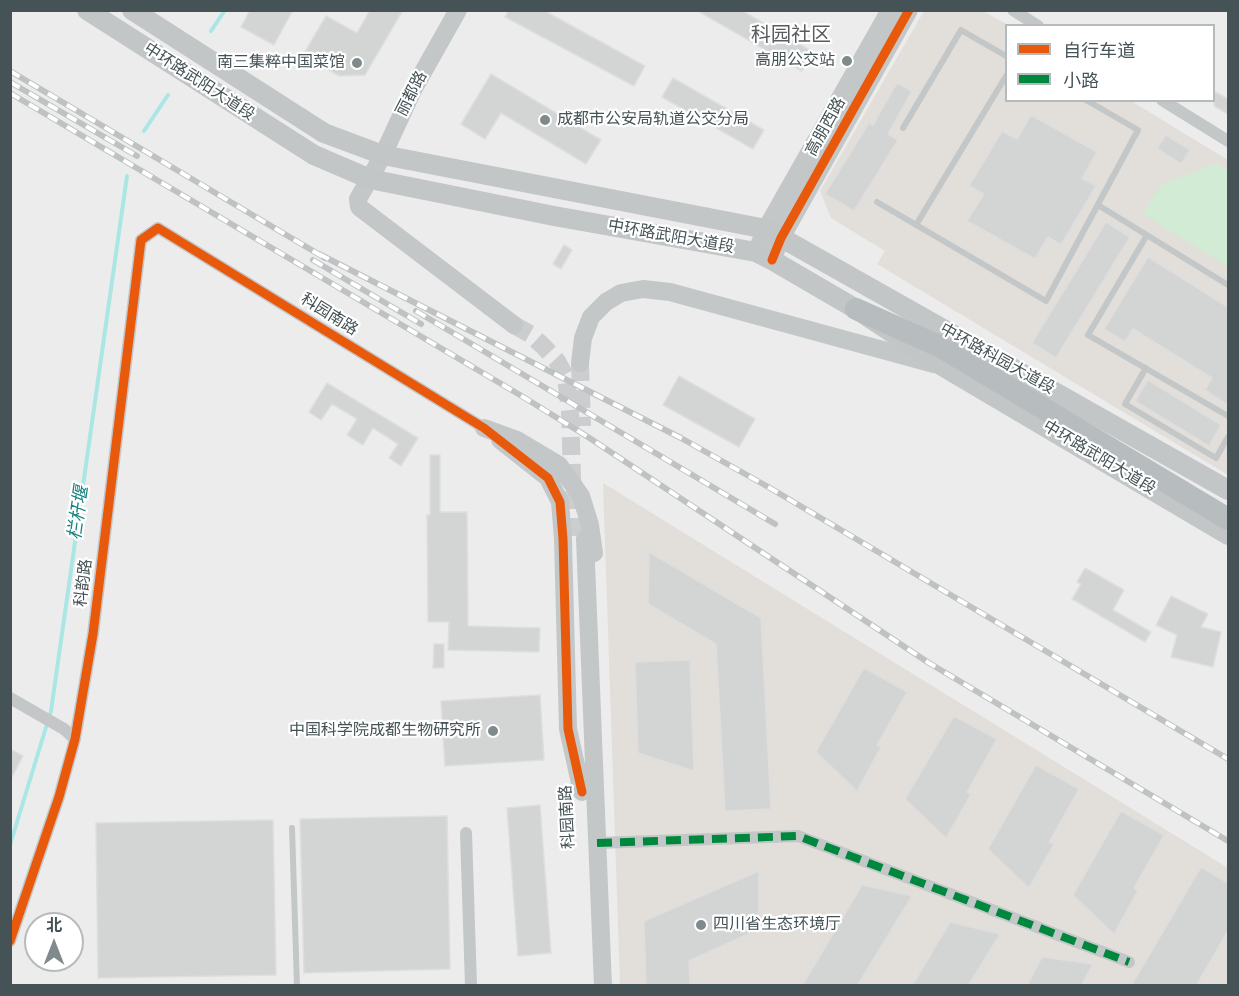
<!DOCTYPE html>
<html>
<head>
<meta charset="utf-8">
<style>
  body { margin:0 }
  #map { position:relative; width:1239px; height:996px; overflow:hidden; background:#edecec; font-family:Signika,"Noto Sans SC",sans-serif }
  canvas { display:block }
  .frame { position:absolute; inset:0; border:12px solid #455357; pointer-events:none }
  .legend { position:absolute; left:1005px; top:24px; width:210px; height:78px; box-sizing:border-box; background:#fff; border:2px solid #b5babc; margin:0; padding:8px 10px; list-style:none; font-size:18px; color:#455357 }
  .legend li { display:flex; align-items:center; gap:12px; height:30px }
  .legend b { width:30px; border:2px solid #b5babc }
  .north { position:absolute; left:24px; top:912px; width:60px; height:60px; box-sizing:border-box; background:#fff; border:2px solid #b5babc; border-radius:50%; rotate:0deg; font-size:16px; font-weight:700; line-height:24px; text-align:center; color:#455357 }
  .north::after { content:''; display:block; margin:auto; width:21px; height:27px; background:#80898b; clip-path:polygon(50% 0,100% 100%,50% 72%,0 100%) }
</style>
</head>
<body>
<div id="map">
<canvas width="1239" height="996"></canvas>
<div class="frame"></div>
<ul class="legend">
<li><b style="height:8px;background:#e8590c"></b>自行车道</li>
<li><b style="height:8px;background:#00873e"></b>小路</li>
</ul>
<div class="north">北</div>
</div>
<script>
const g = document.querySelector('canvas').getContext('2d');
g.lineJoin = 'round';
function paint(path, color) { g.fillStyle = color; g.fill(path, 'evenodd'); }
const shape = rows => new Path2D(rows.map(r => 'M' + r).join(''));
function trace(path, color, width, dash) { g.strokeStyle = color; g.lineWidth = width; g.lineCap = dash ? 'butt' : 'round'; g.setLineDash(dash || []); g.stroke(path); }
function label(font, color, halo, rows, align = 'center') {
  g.font = font + ' Signika,"Noto Sans SC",sans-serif'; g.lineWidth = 4.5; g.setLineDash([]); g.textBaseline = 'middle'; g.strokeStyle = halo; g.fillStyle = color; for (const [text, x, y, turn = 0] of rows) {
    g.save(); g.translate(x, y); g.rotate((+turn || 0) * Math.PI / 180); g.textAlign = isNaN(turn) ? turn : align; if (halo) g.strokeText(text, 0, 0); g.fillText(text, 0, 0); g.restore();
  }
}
paint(shape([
  [924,11,983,11,1008,25,1006,100,1131,101,1228,160,1228,475,877,264,885,251,831,218,820,191],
  [603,483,1228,868,1228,985,620,985]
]), '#e2deda');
paint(shape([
  [1216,163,1228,171,1228,267,1143,214,1161,185]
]), '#d2ebd5');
trace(shape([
  [211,31,225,10],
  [144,131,168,95],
  [10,845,51,711,127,176]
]), '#a9e6e4', 4);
const building = shape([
  [250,10,293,10,274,45,241,27,250,10],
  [370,10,403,10,365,75,339,76,303,55,326,16,357,33,370,10],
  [509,10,543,10,645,66,634,86,505,17,509,10],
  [696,10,741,10,813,52,802,71,696,10],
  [491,74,601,140,586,164,501,113,485,139,461,124,491,74],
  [673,78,764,130,753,149,662,97,673,78],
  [897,83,912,91,888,134,898,140,854,211,825,194,869,123,873,125,897,83],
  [1214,91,1228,99,1228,114,1214,106,1214,91],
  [1031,115,1097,152,1082,178,1096,186,1061,245,1048,237,1035,259,967,221,984,194,969,186,1002,131,1017,139,1031,115],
  [1166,135,1190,150,1181,164,1157,148,1166,135],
  [1106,222,1130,237,1056,358,1032,343,1106,222],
  [564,245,572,250,561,269,553,264,564,245],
  [1148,257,1228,307,1228,405,1205,390,1212,378,1133,329,1125,342,1104,329,1148,257],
  [679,376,755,419,739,447,663,405,679,376],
  [1148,380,1221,425,1209,446,1135,401,1148,380],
  [327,383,418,438,401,466,389,458,398,444,373,428,363,445,347,435,357,419,332,404,321,420,309,412,327,383],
  [430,455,440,455,440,512,467,512,468,626,540,628,539,652,448,650,449,622,428,622,427,515,430,515,430,455],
  [649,552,761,618,771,809,725,811,716,644,648,604,649,552],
  [1085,568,1124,590,1113,610,1151,632,1145,642,1072,599,1081,584,1077,582,1085,568],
  [1171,596,1208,614,1201,627,1221,632,1213,667,1171,657,1177,635,1156,625,1171,596],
  [434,644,444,644,444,668,433,668,434,644],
  [690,660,694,771,638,753,635,662,690,660],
  [864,668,907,692,877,745,881,747,857,791,816,752,864,668],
  [540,695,544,760,445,766,441,701,540,695],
  [954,716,997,739,967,792,971,794,946,838,905,799,954,716],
  [10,749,23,756,10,781,10,749],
  [1036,765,1079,789,1049,842,1054,844,1029,888,988,849,1036,765],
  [540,805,551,953,518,956,507,808,540,805],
  [1121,811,1164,835,1134,888,1138,890,1114,934,1073,895,1121,811],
  [447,816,450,969,304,973,300,819,447,816],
  [273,820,276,975,98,978,96,823,273,820],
  [1201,867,1228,883,1228,931,1196,986,1131,986,1201,867],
  [759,871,759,929,689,961,690,986,646,986,644,921,759,871],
  [862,885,912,896,857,986,802,986,862,885],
  [950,922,1000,934,968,986,912,986,950,922],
  [1042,957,1093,964,1081,986,1027,986,1042,957]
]);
paint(building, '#d3d4d4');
trace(building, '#dededf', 1.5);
trace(shape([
  [514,325,530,334,544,347,557,361,566,378,570,411,574,540],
  [580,363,582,426]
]), '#cbcdce', 18, [18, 9]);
trace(shape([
  [903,128,961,30,1006,56],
  [877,202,1046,301,1138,130,1086,100],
  [1098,205,1228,285],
  [916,225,1006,76],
  [1147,235,1088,335,1228,416],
  [1146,368,1125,404,1216,458,1228,437],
  [292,828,297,986]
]), '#c3c7c8', 6);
trace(shape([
  [1013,10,1038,26],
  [1162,100,1228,141],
  [10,698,64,729,75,739],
  [466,833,471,986],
  [597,843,798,836,1129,962],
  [10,941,59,797,75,739,93,634,141,240,158,228,484,428]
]), '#c3c7c8', 12);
trace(shape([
  [458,10,414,88,383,155,358,199,359,207,514,325],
  [756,252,766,229,890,10],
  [772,260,781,238,909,10],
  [580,363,583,338,591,317,606,302,621,293,643,289,670,292,934,364],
  [484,428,517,440,559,465,581,496,590,525,594,553],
  [500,440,548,478,560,502,563,539,568,729,582,792],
  [585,539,603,986]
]), '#c3c7c8', 18);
trace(shape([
  [87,10,314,155,370,179,554,216,756,252,772,260,856,309,942,366,1228,535],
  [132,10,324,133,383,155,766,229,1228,490]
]), '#c2c6c7', 20);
trace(shape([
  [856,309,941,347,1228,519]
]), '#b7bcbf', 22);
const rail = shape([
  [10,71,325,258],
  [10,82,137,156],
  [10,93,520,395,588,437,929,663,1228,841],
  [319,254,681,438,770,488,1228,759],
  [313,260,421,324],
  [416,311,775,524]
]);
trace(rail, '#bfc2c3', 6);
trace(rail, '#fff', 4, [11]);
trace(shape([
  [597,843,798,836,1129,962]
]), '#00873e', 8, [15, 8]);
trace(shape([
  [772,260,781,238,909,10],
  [10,941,59,797,75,739,93,634,141,240,158,228,484,428,548,478,560,502,563,539,568,729,582,792]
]), '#e8590c', 9);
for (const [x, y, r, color] of [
  [847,61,6,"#80898b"],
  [357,63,6,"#80898b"],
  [545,120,6,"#80898b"],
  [493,731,6,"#80898b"],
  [701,925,6,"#80898b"]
]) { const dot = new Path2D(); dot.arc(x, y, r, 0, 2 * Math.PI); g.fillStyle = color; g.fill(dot); trace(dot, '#fff', 2); }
label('16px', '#455357', '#fff', [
  ["高朋公交站",835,61],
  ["南三集粹中国菜馆",345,63],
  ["成都市公安局轨道公交分局",557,120,"left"],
  ["中国科学院成都生物研究所",481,731],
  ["四川省生态环境厅",713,925,"left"]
], 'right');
label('16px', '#455357', '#fff', [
  ["中环路武阳大道段",199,82,33],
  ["丽都路",412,94,-63],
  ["高朋西路",826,127,-61],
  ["中环路武阳大道段",671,237,10],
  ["科园南路",329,315,32],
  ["中环路科园大道段",997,359,29],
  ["中环路武阳大道段",1099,458,31],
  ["科韵路",84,583,-83],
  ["科园南路",568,817,-93]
]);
label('italic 18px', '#168480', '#fff', [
  ["栏杆堰",79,513,-82]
]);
label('20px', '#595d60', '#fff', [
  ["科园社区",791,36]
]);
</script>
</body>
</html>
